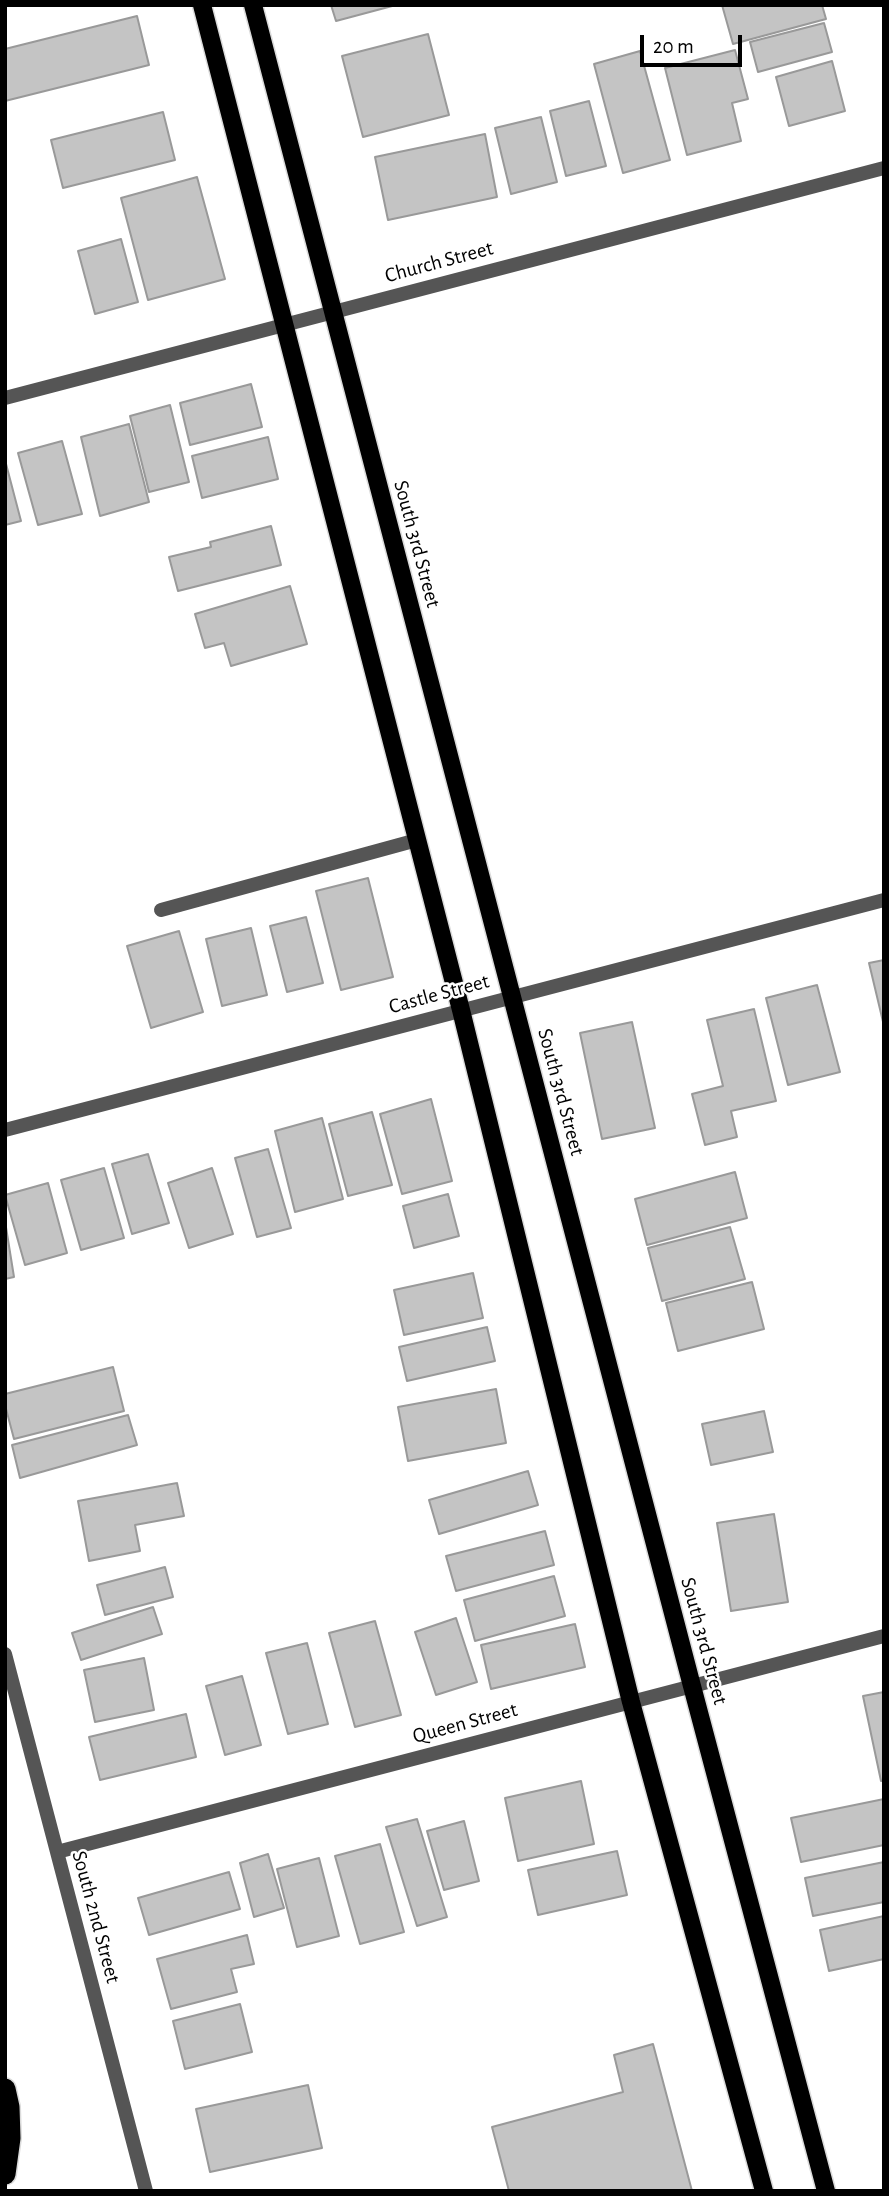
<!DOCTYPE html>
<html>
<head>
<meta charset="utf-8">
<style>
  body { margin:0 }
  #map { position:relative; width:889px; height:2196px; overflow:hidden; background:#fff; font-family:"Alegreya Sans",sans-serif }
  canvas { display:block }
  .frame { position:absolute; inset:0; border:7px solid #000; pointer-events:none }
  .scale { position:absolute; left:640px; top:35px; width:102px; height:32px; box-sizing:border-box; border:4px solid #000; border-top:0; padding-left:9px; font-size:21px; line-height:24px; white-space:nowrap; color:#000; -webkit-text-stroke:5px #fff; paint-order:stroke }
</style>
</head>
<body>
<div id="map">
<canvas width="889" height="2196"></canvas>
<div class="frame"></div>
<div class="scale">20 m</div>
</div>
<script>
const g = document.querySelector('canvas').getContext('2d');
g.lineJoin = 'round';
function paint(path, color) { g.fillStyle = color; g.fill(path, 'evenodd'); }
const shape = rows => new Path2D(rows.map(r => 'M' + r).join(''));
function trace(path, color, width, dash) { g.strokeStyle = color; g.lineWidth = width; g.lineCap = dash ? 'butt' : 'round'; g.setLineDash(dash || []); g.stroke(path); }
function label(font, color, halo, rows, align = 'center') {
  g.font = font + ' "Alegreya Sans",sans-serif'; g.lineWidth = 5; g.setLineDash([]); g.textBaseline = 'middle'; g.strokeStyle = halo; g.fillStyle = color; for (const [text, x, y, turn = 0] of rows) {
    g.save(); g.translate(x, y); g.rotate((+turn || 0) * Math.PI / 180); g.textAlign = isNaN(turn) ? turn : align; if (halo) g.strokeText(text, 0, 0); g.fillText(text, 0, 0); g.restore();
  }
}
const building = shape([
  [331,5,396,5,336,21,331,5],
  [722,5,822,5,826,19,733,44,722,5],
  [137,16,149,65,5,101,5,49,137,16],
  [824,23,832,52,758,72,750,42,824,23],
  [428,34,449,115,363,137,342,56,428,34],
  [735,50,748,99,732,103,741,141,687,155,665,68,735,50],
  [640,51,670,160,623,173,594,64,640,51],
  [832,61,845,111,789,126,776,77,832,61],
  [589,101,606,166,566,176,550,111,589,101],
  [163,112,175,160,63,188,51,140,163,112],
  [541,117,557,182,511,194,495,128,541,117],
  [485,134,497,197,388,220,375,157,485,134],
  [197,177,225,279,148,300,121,198,197,177],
  [121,239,138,302,95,314,78,251,121,239],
  [251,384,262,427,190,445,180,403,251,384],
  [170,405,189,482,149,492,130,416,170,405],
  [129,424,149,502,100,516,81,437,129,424],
  [268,437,278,479,202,498,192,456,268,437],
  [62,441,82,514,38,525,18,453,62,441],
  [5,460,21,521,5,525,5,460],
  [271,526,281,565,178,591,169,557,211,547,210,542,271,526],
  [290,586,307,644,231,666,224,643,205,648,195,614,290,586],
  [368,878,393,977,341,990,316,891,368,878],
  [306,917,323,983,287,992,270,926,306,917],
  [251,928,267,995,222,1006,206,939,251,928],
  [179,931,203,1012,151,1028,127,946,179,931],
  [884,960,884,1026,869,963,884,960],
  [817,985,840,1072,788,1085,766,998,817,985],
  [754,1009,776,1101,731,1111,737,1137,705,1145,692,1094,723,1086,707,1020,754,1009],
  [632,1022,655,1128,602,1139,580,1033,632,1022],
  [431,1099,452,1181,402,1194,380,1114,431,1099],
  [372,1112,392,1185,348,1196,329,1124,372,1112],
  [322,1118,343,1199,295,1212,275,1131,322,1118],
  [268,1149,291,1228,257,1237,235,1158,268,1149],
  [148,1154,169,1223,132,1234,112,1164,148,1154],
  [104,1168,124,1238,81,1250,61,1180,104,1168],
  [212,1168,233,1234,189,1248,168,1183,212,1168],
  [735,1172,747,1218,647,1245,635,1199,735,1172],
  [48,1183,67,1253,25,1265,5,1195,48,1183],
  [448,1194,459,1236,414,1248,403,1206,448,1194],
  [5,1221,14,1277,5,1279,5,1221],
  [730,1227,745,1279,662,1301,648,1248,730,1227],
  [473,1273,483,1318,404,1335,394,1290,473,1273],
  [752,1282,764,1329,678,1351,666,1303,752,1282],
  [487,1327,495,1361,407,1381,399,1347,487,1327],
  [113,1367,124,1411,14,1439,5,1405,5,1394,113,1367],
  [496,1389,506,1443,408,1461,398,1407,496,1389],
  [764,1411,773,1452,711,1465,702,1424,764,1411],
  [128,1415,137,1445,20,1478,12,1445,128,1415],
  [528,1471,538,1505,439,1534,429,1500,528,1471],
  [177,1483,184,1516,135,1525,140,1551,89,1561,78,1501,177,1483],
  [774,1514,788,1602,731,1611,717,1523,774,1514],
  [545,1531,554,1565,456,1591,446,1556,545,1531],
  [165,1567,173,1597,105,1615,97,1585,165,1567],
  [554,1576,565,1616,475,1641,464,1600,554,1576],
  [153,1607,162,1634,81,1660,72,1633,153,1607],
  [456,1618,477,1682,436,1695,415,1632,456,1618],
  [375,1621,401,1715,355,1727,329,1633,375,1621],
  [575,1624,585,1667,491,1689,481,1645,575,1624],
  [307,1643,328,1724,288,1734,266,1653,307,1643],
  [144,1658,154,1710,95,1722,84,1670,144,1658],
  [242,1676,261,1745,225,1755,206,1686,242,1676],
  [884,1692,884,1780,881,1781,863,1696,884,1692],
  [186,1714,196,1757,100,1780,89,1737,186,1714],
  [581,1781,594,1844,518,1861,505,1798,581,1781],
  [884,1799,884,1845,801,1862,791,1818,884,1799],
  [417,1819,447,1917,417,1926,386,1827,417,1819],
  [464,1821,479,1881,444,1890,427,1831,464,1821],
  [380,1844,404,1932,360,1944,335,1856,380,1844],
  [617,1851,627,1895,538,1915,528,1870,617,1851],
  [268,1854,284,1908,254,1917,240,1863,268,1854],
  [319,1858,339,1936,297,1947,277,1869,319,1858],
  [884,1862,884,1902,813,1916,805,1878,884,1862],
  [229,1872,240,1909,149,1935,138,1898,229,1872],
  [884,1916,884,1959,829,1971,820,1930,884,1916],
  [247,1935,254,1964,231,1969,237,1992,171,2009,157,1959,247,1935],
  [240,2004,252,2052,185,2069,173,2021,240,2004],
  [653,2044,692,2191,509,2191,492,2127,623,2092,614,2055,653,2044],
  [308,2085,322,2148,210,2172,196,2109,308,2085]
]);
paint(building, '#c4c4c4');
trace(building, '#999', 2);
const primary = shape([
  [202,5,461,1010,631,1702,764,2191],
  [253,5,692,1686,826,2191]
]);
const motorway = shape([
  [5,2089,9,2107,10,2138,5,2174]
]);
trace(primary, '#dbdbdb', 21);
trace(motorway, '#dbdbdb', 24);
trace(shape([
  [161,910,417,840]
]), '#555', 14);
trace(shape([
  [5,398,884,168],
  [5,1654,146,2191],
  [57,1852,884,1636]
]), '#555', 14);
trace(shape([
  [5,1130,884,900]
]), '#555', 14);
trace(primary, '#000', 18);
trace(motorway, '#000', 21);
label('21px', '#000', '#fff', [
  ["Church Street",439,262,-15],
  ["South 3rd Street",417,544,75],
  ["Castle Street",439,994,-15],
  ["South 3rd Street",561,1092,75],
  ["South 3rd Street",704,1641,75],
  ["Queen Street",465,1723,-15],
  ["South 2nd Street",96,1917,75]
]);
</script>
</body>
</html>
